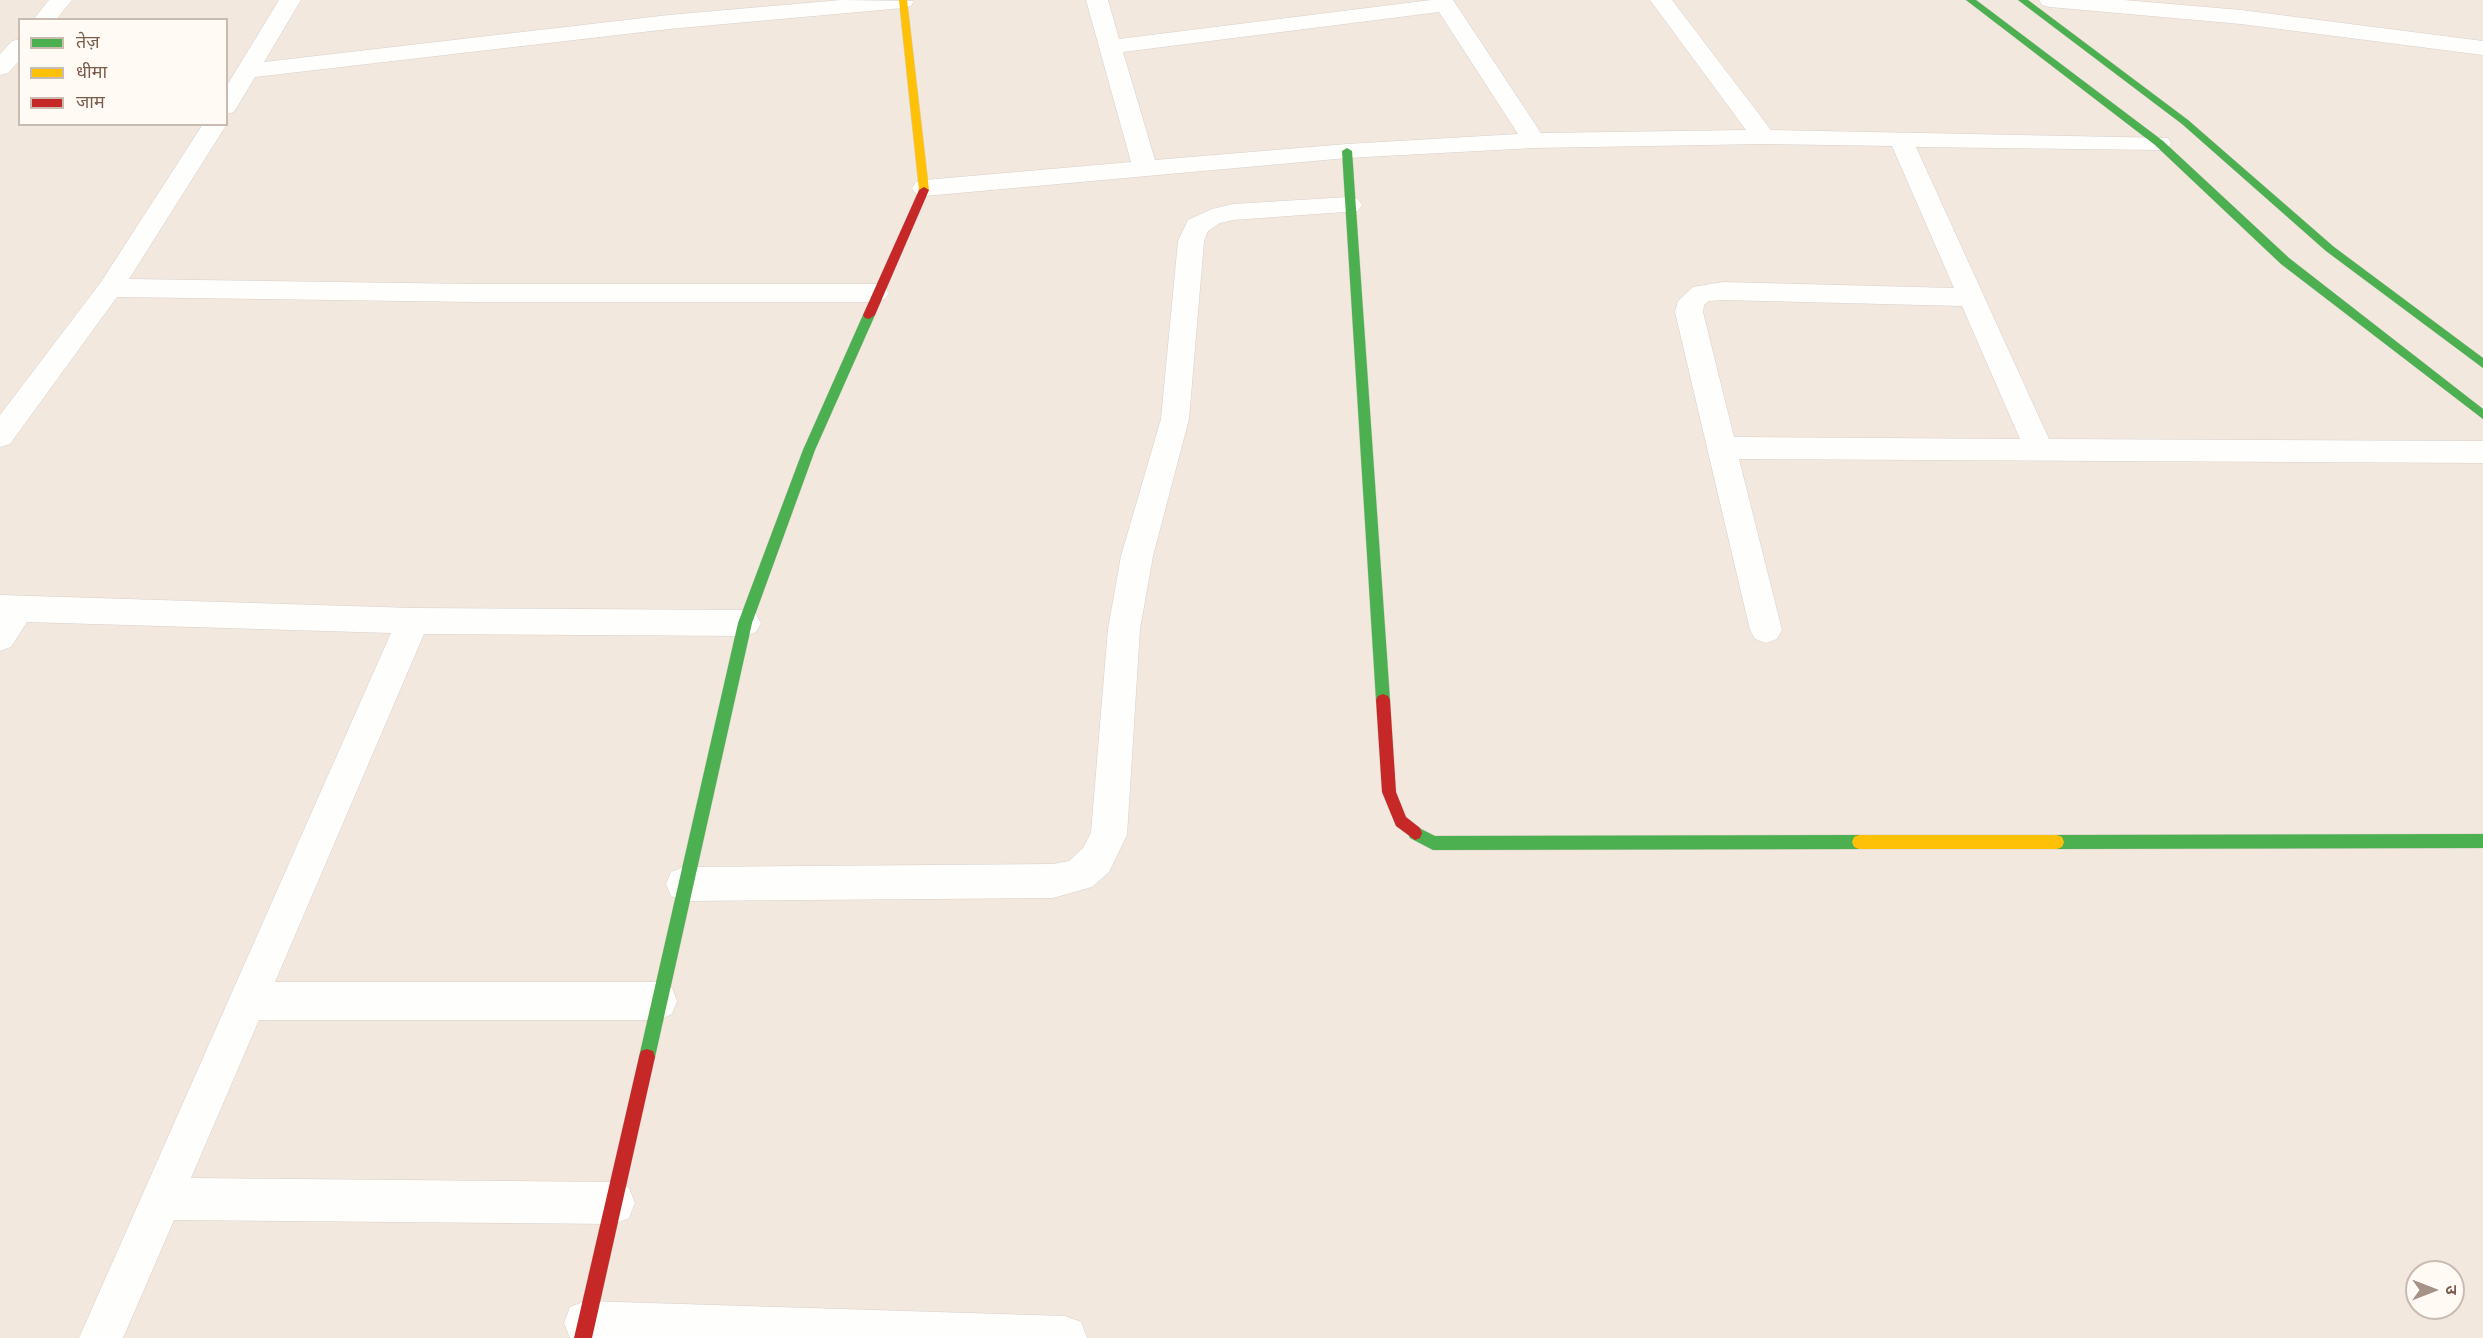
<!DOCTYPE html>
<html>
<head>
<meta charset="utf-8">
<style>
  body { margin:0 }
  #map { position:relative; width:2483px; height:1338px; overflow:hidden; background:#f9f5f0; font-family:"Fira Sans","Noto Sans Devanagari",sans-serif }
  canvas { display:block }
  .legend { position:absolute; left:18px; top:18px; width:210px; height:108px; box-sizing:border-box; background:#fffaf3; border:2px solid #cabbb1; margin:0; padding:8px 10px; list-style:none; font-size:18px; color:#7a5c4d }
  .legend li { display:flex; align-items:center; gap:12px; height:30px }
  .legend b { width:30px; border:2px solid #cabbb1 }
  .north { position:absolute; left:2405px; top:1260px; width:60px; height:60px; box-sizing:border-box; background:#fffaf3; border:2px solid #cabbb1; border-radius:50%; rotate:90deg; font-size:16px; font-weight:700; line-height:24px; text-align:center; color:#7a5c4d }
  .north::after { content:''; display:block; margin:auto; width:21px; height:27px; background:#a69286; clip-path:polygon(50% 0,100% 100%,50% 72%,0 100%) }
</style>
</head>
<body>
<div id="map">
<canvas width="2483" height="1338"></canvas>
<ul class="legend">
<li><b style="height:8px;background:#4caf50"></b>तेज़</li>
<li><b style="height:8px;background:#ffc107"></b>धीमा</li>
<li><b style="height:8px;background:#c62828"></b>जाम</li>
</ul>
<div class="north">उ</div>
</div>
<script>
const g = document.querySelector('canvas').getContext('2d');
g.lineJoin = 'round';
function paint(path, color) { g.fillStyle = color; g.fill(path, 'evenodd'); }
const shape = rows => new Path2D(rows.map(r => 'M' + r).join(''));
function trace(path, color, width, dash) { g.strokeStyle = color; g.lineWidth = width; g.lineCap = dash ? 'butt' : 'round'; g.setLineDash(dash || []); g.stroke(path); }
paint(shape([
  [0,0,2483,0,2483,1338,0,1338],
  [20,20,226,20,226,124,20,124],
  [2417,1272,2453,1272,2453,1308,2417,1308]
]), '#f2e8de');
const street = shape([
  [49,0,72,0,56,20,33,20,49,0],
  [279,0,301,0,264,62,669,15,841,0,914,1,911,6,903,8,669,29,255,77,234,112,226,114,226,87,279,0],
  [1086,0,1108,0,1119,39,1431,0,1453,0,1541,133,1746,130,1650,0,1672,0,1771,130,2168,138,2171,143,2168,148,2159,150,1916,147,2049,439,2483,441,2483,463,1739,459,1782,630,1777,639,1766,643,1755,639,1750,630,1675,312,1678,301,1693,287,1723,282,1954,288,1892,146,1764,144,1534,148,1347,158,925,196,916,194,912,188,916,182,925,180,1131,162,1086,0],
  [1439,12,1518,134,1347,144,1155,160,1123,52,1439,12],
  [1723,300,1962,306,2020,439,1734,437,1703,312,1704,305,1709,301,1723,300],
  [2039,0,2124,0,2241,10,2483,41,2483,55,2241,24,2050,7,2042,5,2039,0],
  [20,39,20,60,8,73,0,75,0,54,12,41,20,39],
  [203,124,227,124,129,279,476,284,876,284,885,287,889,293,885,299,876,302,476,302,117,297,10,444,0,447,0,415,101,282,203,124],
  [1349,197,1358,199,1362,205,1358,211,1233,220,1220,223,1208,231,1204,241,1189,419,1153,556,1140,629,1127,835,1109,872,1092,887,1053,898,684,901,671,896,666,884,671,872,684,867,1053,864,1069,861,1083,848,1091,833,1108,629,1121,556,1161,419,1178,241,1188,220,1212,209,1233,204,1349,197],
  [0,595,413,608,745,610,756,614,761,623,756,632,745,636,424,634,275,982,658,982,672,988,677,1001,672,1014,658,1020,259,1020,191,1178,614,1182,629,1188,635,1203,629,1218,614,1224,174,1220,123,1338,79,1338,391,633,27,622,11,647,0,651,0,595],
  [586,1301,1065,1316,1081,1322,1087,1338,570,1338,564,1323,570,1307,586,1301]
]);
const fast = shape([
  [1966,0,1976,0,2163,141,2289,258,2483,409,2483,419,2281,264,2155,145,1966,0],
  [2018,0,2028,0,2188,120,2334,247,2483,358,2483,368,2326,251,2182,124,2018,0],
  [1347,148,1352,151,1390,700,1388,704,1383,706,1378,704,1376,700,1342,151,1347,148],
  [869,311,875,315,815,450,752,623,655,1057,653,1063,647,1065,641,1063,639,1057,738,623,803,450,863,315,869,311],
  [1415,826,1435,836,1859,835,1864,837,1866,842,1864,847,1859,849,1433,850,1410,838,1408,833,1410,828,1415,826],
  [2483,834,2483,848,2057,849,2052,847,2050,842,2052,837,2057,835,2483,834]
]);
const slow = shape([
  [899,0,907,0,929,190,924,193,919,190,899,0],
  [1859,835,2057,835,2062,837,2064,842,2062,847,2057,849,1859,849,1854,847,1852,842,1854,837,1859,835]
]);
const jam = shape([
  [924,187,929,190,875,315,869,319,865,318,863,315,919,190,924,187],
  [1383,694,1388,696,1390,700,1396,792,1406,817,1420,828,1422,833,1420,838,1415,840,1396,826,1382,792,1376,700,1378,696,1383,694],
  [647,1049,653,1051,655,1057,592,1338,574,1338,639,1057,641,1051,647,1049]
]);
trace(street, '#d7d1cb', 1);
trace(fast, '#d9d2cb', 1);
trace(slow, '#d9d2cb', 1);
trace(jam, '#d9d2cb', 1);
paint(street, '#fefefd');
paint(fast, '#4caf50');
paint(slow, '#ffc107');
paint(jam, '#c62828');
</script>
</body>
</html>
